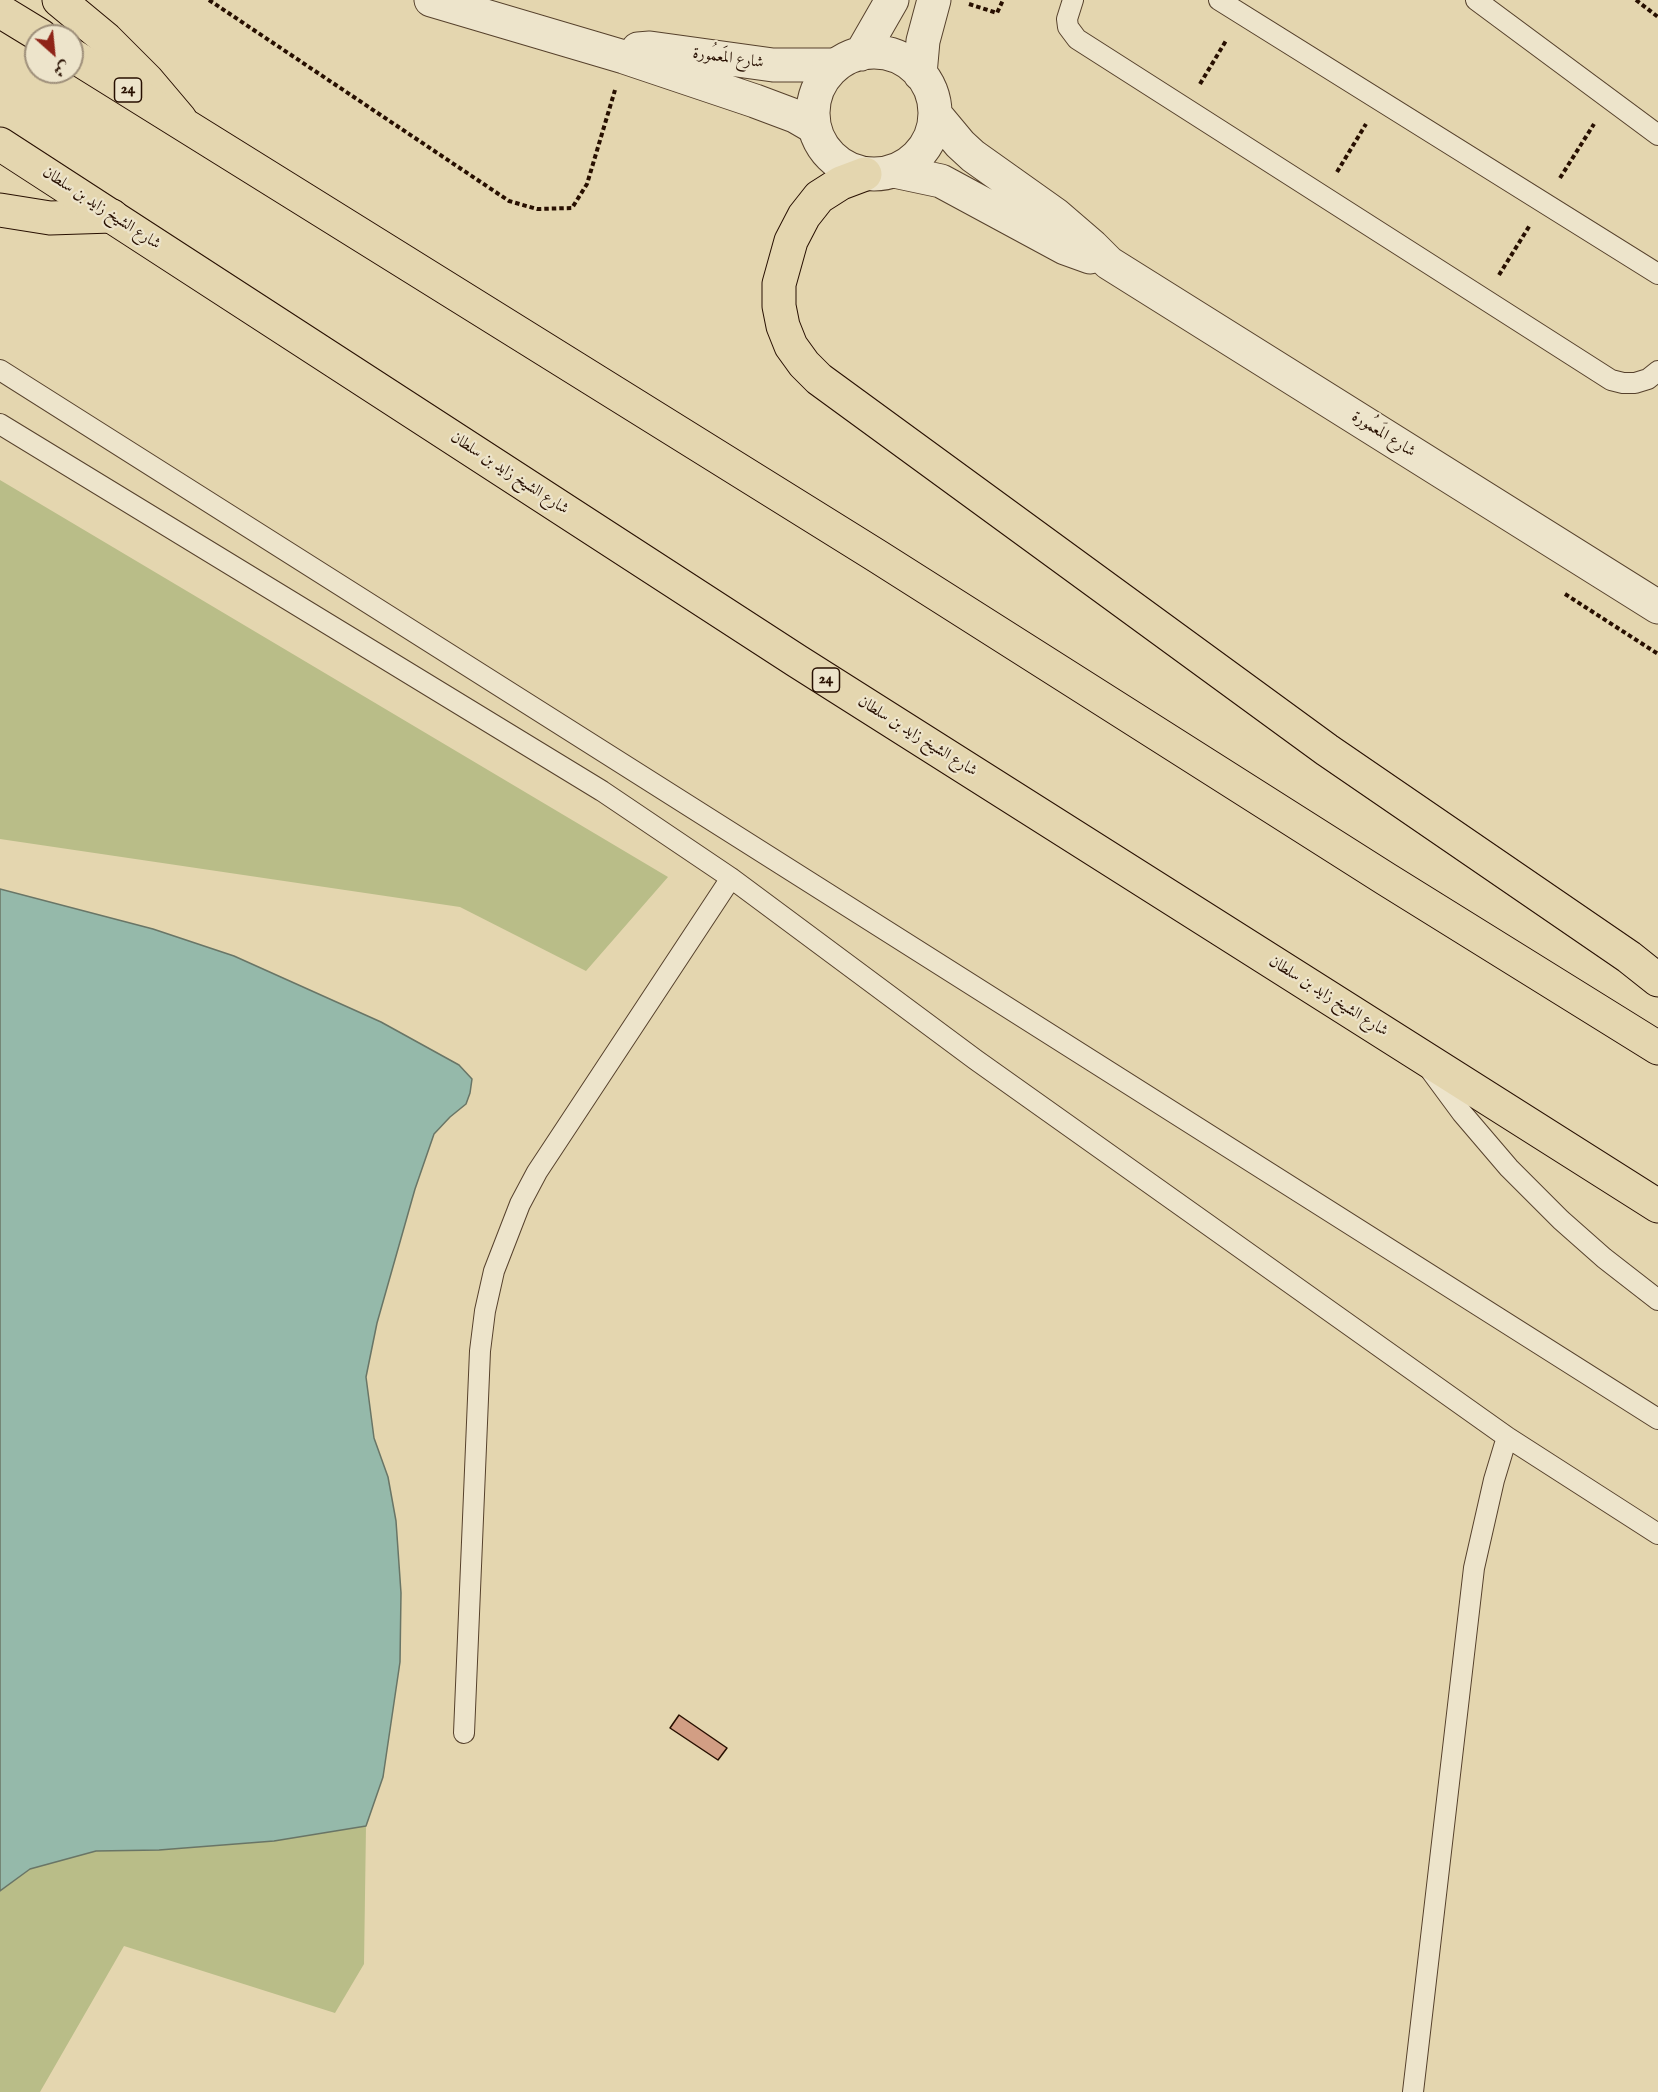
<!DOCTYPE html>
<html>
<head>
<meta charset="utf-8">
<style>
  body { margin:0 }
  #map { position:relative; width:1658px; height:2092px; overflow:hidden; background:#e4d6af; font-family:"IM FELL English",Amiri,serif }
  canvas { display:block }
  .north { position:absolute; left:24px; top:24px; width:60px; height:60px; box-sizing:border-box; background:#ede4cb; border:2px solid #9e8f7a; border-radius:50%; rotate:153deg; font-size:16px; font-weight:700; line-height:24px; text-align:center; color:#270f00 }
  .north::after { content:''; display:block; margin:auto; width:21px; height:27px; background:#8f2418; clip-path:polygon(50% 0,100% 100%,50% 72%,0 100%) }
</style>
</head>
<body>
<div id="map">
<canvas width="1658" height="2092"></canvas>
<div class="north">ش</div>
</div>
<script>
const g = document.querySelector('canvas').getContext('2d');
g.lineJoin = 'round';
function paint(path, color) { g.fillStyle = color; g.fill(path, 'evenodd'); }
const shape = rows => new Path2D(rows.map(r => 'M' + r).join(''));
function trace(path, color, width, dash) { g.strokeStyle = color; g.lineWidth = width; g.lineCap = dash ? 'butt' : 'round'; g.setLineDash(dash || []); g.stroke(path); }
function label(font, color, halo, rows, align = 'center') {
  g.font = font + ' "IM FELL English",Amiri,serif'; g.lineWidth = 4.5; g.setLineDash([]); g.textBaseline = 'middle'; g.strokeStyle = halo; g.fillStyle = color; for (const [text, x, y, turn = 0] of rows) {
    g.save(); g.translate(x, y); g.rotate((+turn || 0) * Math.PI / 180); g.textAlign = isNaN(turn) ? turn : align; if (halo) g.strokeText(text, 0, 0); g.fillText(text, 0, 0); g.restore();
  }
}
paint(shape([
  [0,480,668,877,586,971,460,907,0,839],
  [366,1826,364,1964,335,2013,124,1946,40,2092,0,2092,0,1891,30,1869,96,1851,159,1850,274,1841]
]), '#b9bd88');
const water = shape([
  [0,889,153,929,234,956,381,1022,459,1065,472,1079,470,1093,466,1104,450,1117,434,1134,415,1189,377,1323,366,1377,374,1438,388,1477,396,1521,401,1593,400,1662,383,1777,366,1826,274,1841,159,1850,96,1851,30,1869,0,1891,0,889]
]);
paint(water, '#95b9aa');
trace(water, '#697566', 1.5);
const building = shape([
  [679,1715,727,1748,718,1760,670,1728,679,1715]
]);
paint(building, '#d29e84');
trace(building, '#270f00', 1.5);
const service = shape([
  [1073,0,1067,19,1068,27,1077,39,1611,380,1623,383,1635,383,1648,379,1658,371],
  [1219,0,1658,274],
  [1476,0,1658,135],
  [0,370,1658,1419],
  [0,424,602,791,731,878,976,1060,1507,1437,1658,1534],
  [1431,1071,1462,1113,1509,1168,1561,1220,1604,1258,1658,1300],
  [464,1733,480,1351,485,1311,494,1271,520,1204,537,1172,731,878],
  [1413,2092,1474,1568,1494,1480,1507,1437]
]);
const minor = shape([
  [431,0,624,57,755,101,795,116,814,127],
  [638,49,650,48,773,65,835,65]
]);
const tertiary = shape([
  '813 113a61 61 0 1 1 122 0a61 61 0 1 1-122 0Z',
  [861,54,892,0],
  [920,74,923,41,934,0],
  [935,114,960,144,973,156,1056,215,1092,246,1109,263,1658,607],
  [894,171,941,181,1065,248,1090,257]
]);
const primary = shape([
  [59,0,106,39,147,80,180,119],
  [0,210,50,218,112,216]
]);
const trunk = shape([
  [0,11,41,36],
  [72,55,877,556,1386,879,1658,1048],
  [0,144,797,661,1658,1206],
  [865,174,841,183,819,197,804,216,791,241,779,284,779,306,783,326,791,346,804,364,819,379,1327,750,1629,957,1658,980]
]);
trace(service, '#56412c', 22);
trace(minor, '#56412c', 35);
trace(tertiary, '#56412c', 35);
trace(primary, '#270f00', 35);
trace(trunk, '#270f00', 35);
trace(shape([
  [209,0,509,201,537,209,572,208,587,184,615,90],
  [1636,0,1658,17],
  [969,4,997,13,1003,0],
  [1200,84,1227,39],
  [1337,172,1366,124],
  [1560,178,1594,124],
  [1499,275,1530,225],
  [1565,594,1658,654]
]), '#270f00', 4, [4.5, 3]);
trace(service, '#ede4cb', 20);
trace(minor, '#ede4cb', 33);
trace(tertiary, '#ede4cb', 33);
trace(primary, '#e4d6af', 33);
trace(trunk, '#e4d6af', 33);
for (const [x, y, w] of [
  [128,90,27],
  [826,680,27]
]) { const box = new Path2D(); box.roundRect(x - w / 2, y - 12, w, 24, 4.5); g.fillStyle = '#ede4cb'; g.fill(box); trace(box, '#270f00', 1.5); }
label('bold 15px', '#270f00', null, [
  ["24",128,90],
  ["24",826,680]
]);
label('16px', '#270f00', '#ede4cb', [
  ["شارع المَعمُورة",728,59,8],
  ["شارع الشيخ زايد بن سلطان",101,209,33],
  ["شارع المَعمُورة",1383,435,32],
  ["شارع الشيخ زايد بن سلطان",509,474,33],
  ["شارع الشيخ زايد بن سلطان",917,737,32],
  ["شارع الشيخ زايد بن سلطان",1328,997,32]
]);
</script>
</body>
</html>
